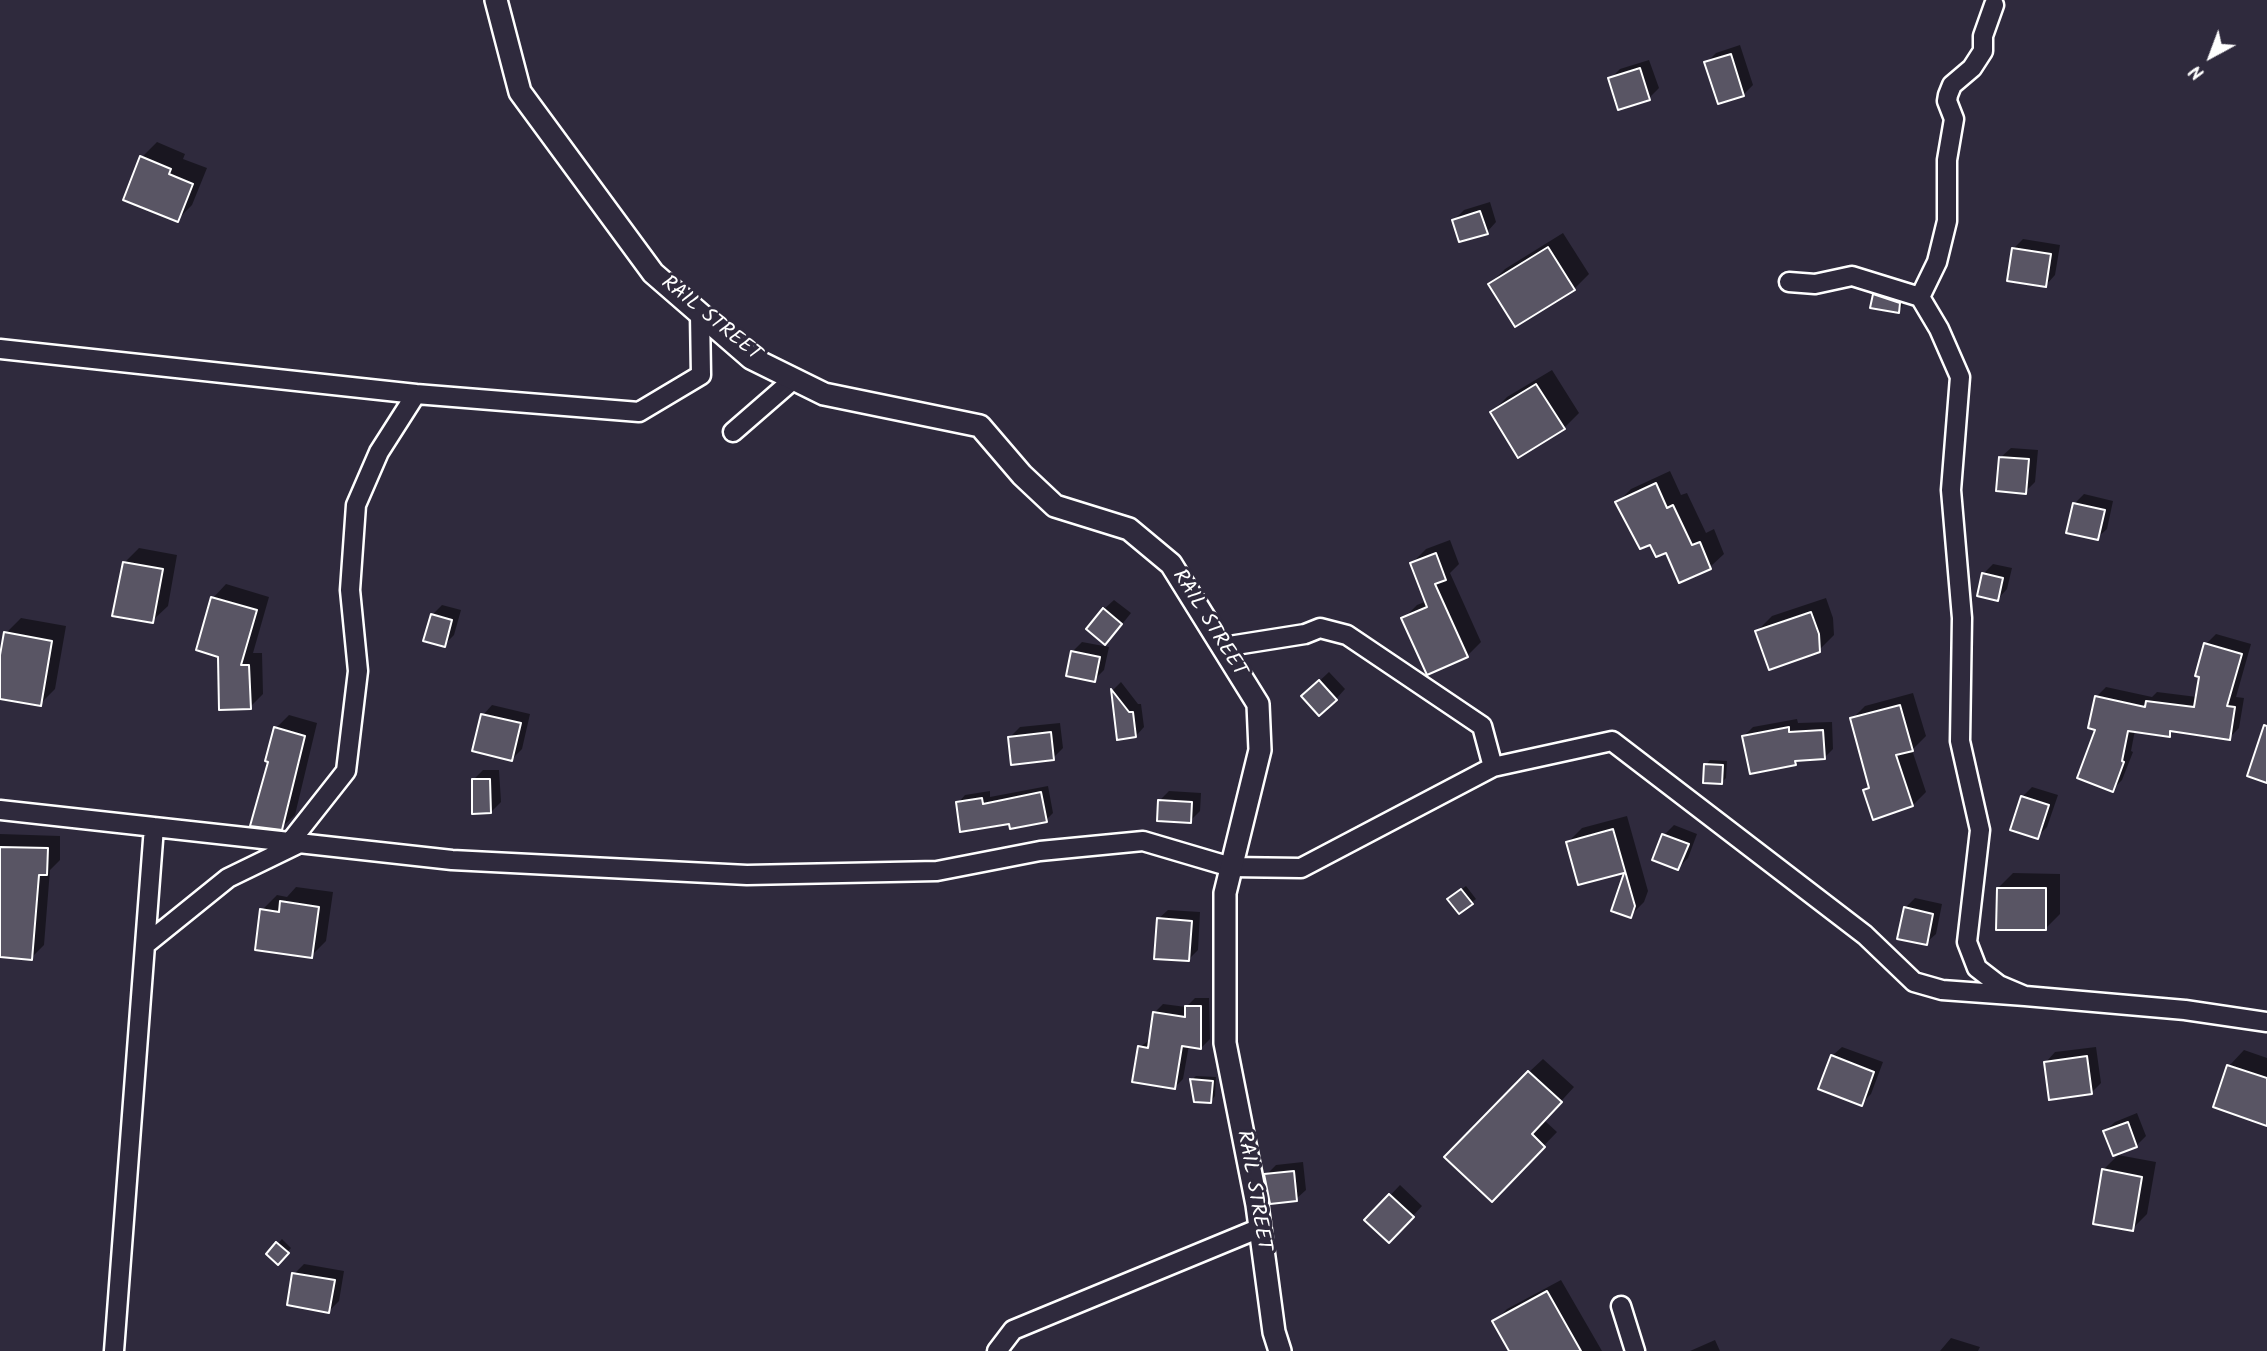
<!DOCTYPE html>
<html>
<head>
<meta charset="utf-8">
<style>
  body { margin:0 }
  #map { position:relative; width:2267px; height:1351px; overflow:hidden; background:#2f2a3d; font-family:Kalam,sans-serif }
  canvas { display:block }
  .north { position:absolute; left:2176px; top:21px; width:70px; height:70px; -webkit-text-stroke:5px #2f2a3d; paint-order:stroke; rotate:221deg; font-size:19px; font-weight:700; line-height:28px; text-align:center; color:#fff }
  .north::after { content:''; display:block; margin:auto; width:24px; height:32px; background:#fff; clip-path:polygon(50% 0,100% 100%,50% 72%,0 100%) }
</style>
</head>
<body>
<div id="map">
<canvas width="2267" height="1351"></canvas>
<div class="north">N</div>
</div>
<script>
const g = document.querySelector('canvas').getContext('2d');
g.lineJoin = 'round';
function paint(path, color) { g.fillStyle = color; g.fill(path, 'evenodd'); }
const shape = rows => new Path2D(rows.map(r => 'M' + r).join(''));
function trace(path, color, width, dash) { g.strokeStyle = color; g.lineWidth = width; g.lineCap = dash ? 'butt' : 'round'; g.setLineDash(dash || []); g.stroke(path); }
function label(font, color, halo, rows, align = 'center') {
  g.font = font + ' Kalam,sans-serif'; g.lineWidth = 6; g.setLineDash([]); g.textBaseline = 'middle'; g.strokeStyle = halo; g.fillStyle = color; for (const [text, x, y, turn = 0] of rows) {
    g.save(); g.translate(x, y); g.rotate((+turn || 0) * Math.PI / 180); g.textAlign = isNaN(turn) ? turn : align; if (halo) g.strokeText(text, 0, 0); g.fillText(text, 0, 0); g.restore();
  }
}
paint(shape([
  [1740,45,1753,85,1743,95,1706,63,1716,53],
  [1649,60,1659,88,1649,98,1610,79,1620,69],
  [157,142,185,154,183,159,207,168,192,205,177,220,142,157],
  [1490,202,1496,222,1487,232,1454,220,1464,210],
  [1563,233,1589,274,1574,289,1490,284,1505,269],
  [2023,239,2060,245,2055,275,2046,285,2013,249],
  [1879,291,1904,299,1902,307,1898,311,1874,295],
  [1552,370,1579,413,1564,428,1492,412,1507,397],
  [2011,448,2038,450,2035,482,2025,492,2001,457],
  [1670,471,1681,495,1687,493,1706,533,1714,529,1724,554,1710,567,1680,581,1666,550,1651,542,1618,502,1631,489],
  [2084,494,2113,501,2107,529,2097,538,2074,504],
  [1450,540,1459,564,1450,573,1481,642,1467,656,1403,619,1417,605,1427,601,1412,563,1426,549],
  [139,548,177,555,168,606,152,621,124,563],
  [1993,564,2012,568,2007,589,1998,599,1983,574],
  [226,584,269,597,253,653,262,653,263,694,250,707,220,656,213,598],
  [1826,598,1833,618,1834,635,1819,650,1757,631,1772,616],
  [1114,600,1131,613,1115,633,1104,609],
  [442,605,461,610,454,635,444,645,433,614],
  [21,618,66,626,55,689,40,704,0,697,0,665,6,633],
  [2216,634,2251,644,2236,697,2244,698,2239,728,2229,738,2174,730,2169,735,2135,730,2131,751,2133,752,2122,780,2112,790,2098,728,2096,697,2106,687,2152,697,2157,692,2197,697,2206,644],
  [1082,642,1109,647,1104,670,1094,680,1072,652],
  [1329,672,1345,689,1336,699,1313,687],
  [1121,682,1138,704,1141,704,1144,727,1136,736,1119,738,1113,690],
  [1913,693,1926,736,1912,750,1926,792,1913,805,1865,790,1870,785,1852,719,1865,706],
  [492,705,530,714,522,749,512,759,483,715],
  [289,715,317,723,295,815,281,828,270,761,276,728],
  [1797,719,1798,723,1832,722,1833,749,1824,758,1800,759,1795,763,1744,736,1753,727],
  [1060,723,1063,748,1053,758,1010,737,1020,727],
  [1710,760,1727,761,1726,778,1721,783,1706,765],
  [483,770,499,770,501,802,491,812,473,780],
  [1048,786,1053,813,1046,820,1011,822,958,803,965,795,990,791,990,797],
  [2032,787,2058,795,2047,827,2037,837,2022,797],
  [1169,791,1201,793,1200,811,1190,821,1159,801],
  [1627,816,1648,891,1644,902,1630,916,1613,910,1626,870,1579,883,1568,842,1582,828],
  [1674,825,1697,834,1688,858,1678,868,1654,859,1664,835],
  [0,834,60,836,60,860,50,870,44,945,31,958,0,955],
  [2013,873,2060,874,2060,914,2045,929,1998,888],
  [1466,886,1476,899,1471,903,1454,895],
  [296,887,333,892,326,941,311,956,262,910,277,895,287,897],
  [1915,898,1942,904,1936,934,1926,943,1905,908],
  [1168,910,1200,912,1198,950,1189,959,1158,919],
  [1195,998,1209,998,1210,1039,1201,1048,1189,1045,1183,1079,1174,1088,1140,1047,1151,1039,1154,1013,1163,1004,1186,1007],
  [1842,1047,1883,1062,1871,1094,1861,1104,1832,1056],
  [2096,1047,2101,1083,2091,1093,2046,1062,2055,1052],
  [2244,1050,2267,1058,2267,1124,2229,1066],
  [1543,1059,1574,1087,1544,1120,1557,1132,1505,1186,1529,1072],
  [1196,1076,1216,1077,1215,1096,1211,1101,1191,1080],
  [2137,1113,2146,1136,2136,1146,2105,1131,2115,1122],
  [2118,1155,2156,1162,2147,1214,2132,1229,2103,1170],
  [1303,1162,1306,1190,1296,1199,1266,1175,1276,1165],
  [1400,1185,1422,1206,1399,1231,1367,1220],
  [282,1239,291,1248,278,1263,268,1254],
  [304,1264,344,1271,339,1301,329,1311,294,1274],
  [1561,1280,1602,1351,1547,1351,1495,1321,1507,1309],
  [1951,1338,1980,1347,1978,1351,1940,1351],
  [1715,1340,1720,1351,1690,1351]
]), '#0007');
const building = shape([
  [1731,54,1744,96,1718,104,1704,62,1731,54],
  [1640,68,1650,100,1618,110,1608,78,1640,68],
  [140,156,171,169,169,174,193,184,178,222,123,200,140,156],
  [1480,211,1488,234,1459,242,1452,220,1480,211],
  [1548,247,1575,290,1515,327,1488,284,1548,247],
  [2012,248,2051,254,2046,287,2007,281,2012,248],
  [1873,294,1900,303,1899,313,1870,308,1873,294],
  [1536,384,1565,429,1518,458,1490,412,1536,384],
  [1999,457,2029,459,2026,494,1996,491,1999,457],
  [1656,483,1667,508,1673,505,1692,545,1700,542,1711,569,1679,583,1666,553,1656,557,1650,545,1640,549,1615,502,1656,483],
  [2073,503,2105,510,2098,540,2066,533,2073,503],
  [1436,553,1446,580,1435,584,1468,657,1427,675,1401,618,1427,607,1410,563,1436,553],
  [123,562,163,569,153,623,112,616,123,562],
  [1982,573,2003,578,1998,601,1977,596,1982,573],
  [211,597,257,610,241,665,249,665,251,709,219,710,218,657,196,650,211,597],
  [1103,608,1122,624,1105,645,1086,629,1103,608],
  [1811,612,1819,634,1820,652,1769,670,1755,631,1811,612],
  [431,614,452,620,445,647,423,641,431,614],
  [4,632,52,641,41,706,0,699,0,655,4,632],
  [2204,643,2242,654,2227,706,2235,707,2230,740,2170,731,2170,737,2128,731,2122,761,2124,762,2113,792,2077,778,2095,730,2088,728,2095,696,2145,707,2146,701,2194,707,2199,677,2195,676,2204,643],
  [1071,651,1100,657,1095,682,1066,676,1071,651],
  [1319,680,1337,700,1319,716,1301,696,1319,680],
  [1111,689,1129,712,1133,712,1136,737,1117,740,1111,689],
  [1900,705,1913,751,1896,755,1913,806,1873,820,1863,790,1869,788,1850,718,1900,705],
  [481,714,521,723,512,761,472,751,481,714],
  [2264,725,2267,726,2267,783,2247,776,2264,725],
  [274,727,305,736,282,830,250,826,268,762,265,761,274,727],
  [1789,727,1789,732,1823,730,1825,759,1795,761,1796,765,1750,774,1742,736,1789,727],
  [1051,732,1054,760,1011,765,1008,737,1051,732],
  [1704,764,1723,765,1722,784,1703,783,1704,764],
  [472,779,490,779,491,813,472,814,472,779],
  [1041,792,1047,822,1010,829,1009,824,960,832,956,802,982,798,983,804,1041,792],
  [2021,796,2049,805,2038,839,2010,830,2021,796],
  [1158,800,1192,802,1191,823,1157,821,1158,800],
  [1613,829,1635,906,1631,918,1611,911,1624,873,1578,885,1566,842,1613,829],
  [1662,834,1689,844,1678,870,1652,860,1662,834],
  [0,847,48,848,47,875,39,875,32,960,0,957,0,847],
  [1997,888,2046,888,2046,930,1996,930,1997,888],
  [1461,889,1473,904,1459,914,1447,899,1461,889],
  [280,901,319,907,312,958,255,950,260,909,279,912,280,901],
  [1904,907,1933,914,1927,945,1897,939,1904,907],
  [1157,918,1192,921,1189,961,1154,959,1157,918],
  [1185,1006,1201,1006,1201,1049,1182,1046,1175,1089,1132,1082,1138,1046,1148,1048,1153,1012,1185,1017,1185,1006],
  [1831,1055,1874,1072,1862,1106,1818,1089,1831,1055],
  [2087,1056,2092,1094,2049,1100,2044,1062,2087,1056],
  [2227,1065,2267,1078,2267,1126,2213,1107,2227,1065],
  [1528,1071,1562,1102,1532,1134,1545,1147,1492,1202,1444,1157,1528,1071],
  [1190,1079,1213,1081,1211,1103,1194,1102,1190,1079],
  [2128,1122,2137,1147,2113,1156,2103,1131,2128,1122],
  [2102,1169,2142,1177,2133,1231,2093,1224,2102,1169],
  [1294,1171,1297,1201,1270,1204,1264,1174,1294,1171],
  [1389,1194,1414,1217,1389,1243,1364,1220,1389,1194],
  [276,1242,289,1253,278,1265,266,1254,276,1242],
  [292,1273,335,1280,329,1313,287,1305,292,1273],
  [1547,1291,1581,1351,1509,1351,1492,1321,1547,1291]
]);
paint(building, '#595564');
trace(building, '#fff', 2);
const minor = shape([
  [1789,282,1815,284,1852,276,1920,297,1939,329,1960,377,1951,490,1962,618,1960,741,1980,830,1967,942,1977,968,1999,985,2025,996,2185,1010,2267,1022],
  [1920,297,1937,262,1947,221,1947,160,1954,119,1947,101,1948,95,1952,85,1972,68,1983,51,1983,36,1994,5],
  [0,349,416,394],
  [733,432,794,379],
  [1223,647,1305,634,1320,628,1347,635,1482,726,1493,767],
  [0,810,452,860,747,875,937,871,1040,851,1143,841,1231,867,1301,868,1493,767,1612,741,1865,935,1914,982,1942,990,2025,996],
  [290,842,346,771,358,671,350,590,356,505,379,452,416,394,639,412,701,375,700,314],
  [145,945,228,878,300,843],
  [1621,1306,1635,1351],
  [114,1351,154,827],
  [997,1351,1013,1330,1260,1228]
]);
const tertiary = shape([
  [496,0,520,92,653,273,751,358,824,394,980,426,1022,475,1055,506,1129,529,1171,564,1258,704,1260,750,1225,893,1225,1043,1257,1205,1274,1332,1280,1351]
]);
trace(minor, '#fff', 23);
trace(tertiary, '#fff', 26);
trace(minor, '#2f2a3d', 18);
trace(tertiary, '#2f2a3d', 21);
label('21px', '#fff', '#2f2a3d', [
  ["RAIL STREET",710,320,39],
  ["RAIL STREET",1208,624,58],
  ["RAIL STREET",1252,1191,80]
]);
</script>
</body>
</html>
